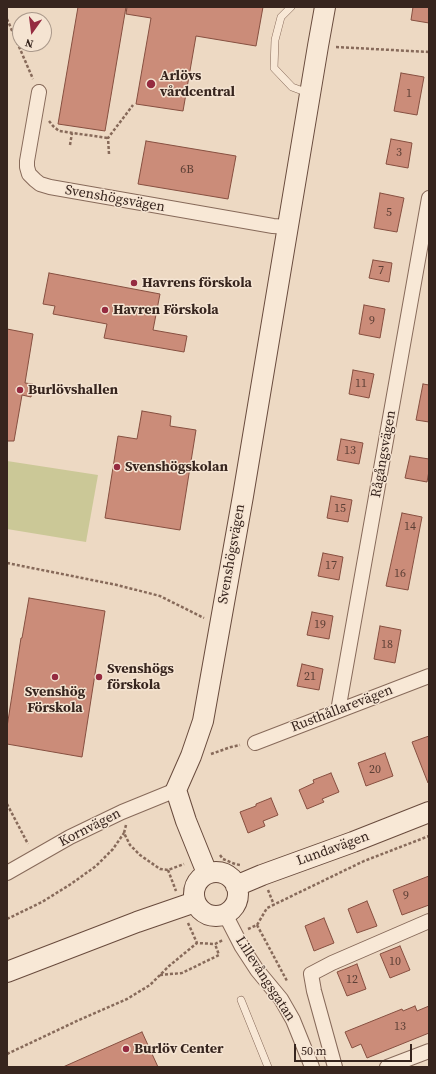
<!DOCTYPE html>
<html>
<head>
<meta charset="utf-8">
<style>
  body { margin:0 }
  #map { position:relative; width:436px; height:1074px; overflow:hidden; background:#edd9c3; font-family:"Source Serif 4",serif }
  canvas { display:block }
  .frame { position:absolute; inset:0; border:8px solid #37251e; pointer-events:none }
  .north { position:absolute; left:12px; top:12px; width:40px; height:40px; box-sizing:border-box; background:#f5e4d2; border:1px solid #a9988a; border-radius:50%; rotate:194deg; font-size:11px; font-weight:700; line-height:16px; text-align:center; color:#37251e }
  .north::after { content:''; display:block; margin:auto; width:14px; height:18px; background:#952b40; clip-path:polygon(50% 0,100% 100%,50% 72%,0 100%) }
  .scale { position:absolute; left:294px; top:1044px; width:118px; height:18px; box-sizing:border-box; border:2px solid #37251e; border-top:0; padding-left:5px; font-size:12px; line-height:14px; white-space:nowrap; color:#37251e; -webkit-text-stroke:3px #f5e4d2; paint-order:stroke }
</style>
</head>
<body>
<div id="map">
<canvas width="436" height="1074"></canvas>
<div class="frame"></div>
<div class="north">N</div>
<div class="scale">50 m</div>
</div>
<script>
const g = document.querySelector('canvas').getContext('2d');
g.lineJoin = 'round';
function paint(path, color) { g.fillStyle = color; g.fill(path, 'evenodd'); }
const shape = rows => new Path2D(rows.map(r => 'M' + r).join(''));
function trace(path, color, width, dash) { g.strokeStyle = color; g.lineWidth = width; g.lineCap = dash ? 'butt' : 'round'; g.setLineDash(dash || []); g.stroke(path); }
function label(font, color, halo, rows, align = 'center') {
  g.font = font + ' "Source Serif 4",serif'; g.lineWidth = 3; g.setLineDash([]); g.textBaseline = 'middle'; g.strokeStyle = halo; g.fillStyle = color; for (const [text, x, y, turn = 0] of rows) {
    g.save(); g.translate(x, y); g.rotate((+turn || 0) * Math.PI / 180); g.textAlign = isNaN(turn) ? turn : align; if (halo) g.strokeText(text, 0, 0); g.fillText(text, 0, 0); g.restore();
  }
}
paint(shape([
  [7,461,98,475,86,542,7,529]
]), '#cbc897');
const building = shape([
  [78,7,126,7,105,131,58,124,78,7],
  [127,7,263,7,256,46,196,36,183,111,136,104,151,18,126,14,127,7],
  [413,7,429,7,429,23,411,20,413,7],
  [401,73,424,77,417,115,394,111,401,73],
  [391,139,412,143,408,168,386,164,391,139],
  [146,141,236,156,228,199,138,184,146,141],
  [380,193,404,198,397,232,374,228,380,193],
  [373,260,392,263,389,282,369,278,373,260],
  [49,273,160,294,153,330,187,336,184,352,104,338,107,324,53,314,55,306,43,304,49,273],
  [364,305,385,309,380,338,359,334,364,305],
  [7,329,33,334,25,383,33,384,31,397,22,395,14,441,7,441,7,329],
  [353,370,374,374,369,398,349,394,353,370],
  [423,384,429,385,429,422,416,420,423,384],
  [142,411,171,416,170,426,196,430,180,530,105,518,118,436,137,439,142,411],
  [341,439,363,443,359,464,337,460,341,439],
  [410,456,429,459,429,471,427,482,405,478,410,456],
  [331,496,352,500,348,522,327,518,331,496],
  [402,513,422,517,408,590,386,586,402,513],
  [323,553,343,557,339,580,318,576,323,553],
  [29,598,105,611,92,693,82,757,7,744,7,727,21,638,22,638,29,598],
  [312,612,333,616,329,639,307,635,312,612],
  [380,626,401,630,395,663,374,659,380,626],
  [302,664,323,669,319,690,297,686,302,664],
  [429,736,429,783,428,783,412,742,429,736],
  [385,753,393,776,366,786,358,763,385,753],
  [331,773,339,792,322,799,324,802,307,809,299,790,314,783,313,780,331,773],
  [271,798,278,815,263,821,265,826,248,833,240,812,256,806,256,804,271,798],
  [429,876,429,905,402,915,393,890,429,876],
  [367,901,377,926,357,933,348,909,367,901],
  [324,918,334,943,314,951,305,926,324,918],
  [400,946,410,970,390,978,380,954,400,946],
  [357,964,366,989,347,996,337,972,357,964],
  [415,1006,417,1011,429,1006,429,1033,367,1058,361,1044,352,1048,345,1032,402,1009,403,1011,415,1006],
  [142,1032,158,1067,63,1067,142,1032]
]);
paint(building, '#cb8c79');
trace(building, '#864f40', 1);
const lane = shape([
  [291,7,281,17,275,40,274,68,292,87,308,93],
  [241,1000,268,1067]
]);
const street = shape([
  [39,92,27,161,27,167,29,174,35,180,40,184,50,187,273,226,287,227],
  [338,711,429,198],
  [255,743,429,676],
  [7,873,70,837,122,812,176,790],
  [225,914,242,947,257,970,281,999,293,1020,312,1067],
  [335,1067,314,991,311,974,332,963,429,921],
  [387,1067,429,1051]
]);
const secondary = shape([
  '194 894a22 22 0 1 1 44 0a22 22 0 1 1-44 0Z',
  [207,873,186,821,176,790,191,756,203,721,243,496,318,46,325,7],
  [236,886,262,875,353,842,429,812],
  [7,972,137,922,195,902]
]);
trace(lane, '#876a5a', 8);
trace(street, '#876a5a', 16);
trace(secondary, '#694b3d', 22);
trace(shape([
  [7,19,33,79],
  [336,47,429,52],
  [49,121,53,126,59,131,108,138],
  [70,145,72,133],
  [109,154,108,138,133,105],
  [7,563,117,585,160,596,204,618],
  [211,754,231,747,240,745],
  [7,804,28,844],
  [126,825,124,833,130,845,140,855,160,869,168,870,184,864],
  [220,855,223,859,235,864,240,865],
  [168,870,176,891],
  [268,890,274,905],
  [7,919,42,902,71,884,96,866,113,849,124,833],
  [188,923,197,943],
  [257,925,287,981],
  [248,929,257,925,267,908,364,861,429,836],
  [160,975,182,973,219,955,215,944],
  [7,1054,79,1020,127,999,150,985,169,966,197,943,215,944,223,940]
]), '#876a5a', 2.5, [3, 2]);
trace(lane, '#f8e8d6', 7);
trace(street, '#f8e8d6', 14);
trace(secondary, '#f8e8d6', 20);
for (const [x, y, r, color] of [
  [151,84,5,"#952b40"],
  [134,283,4,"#952b40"],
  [105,310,4,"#952b40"],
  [20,390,4,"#952b40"],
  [117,467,4,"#952b40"],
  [55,677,4,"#952b40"],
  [99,677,4,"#952b40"],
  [126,1049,4,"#952b40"]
]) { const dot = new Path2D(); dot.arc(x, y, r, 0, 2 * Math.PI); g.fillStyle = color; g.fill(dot); trace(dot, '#f5e4d2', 1.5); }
label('12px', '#5c3f35', null, [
  ["1",409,94],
  ["3",399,153],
  ["6B",187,170],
  ["5",389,213],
  ["7",381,271],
  ["9",372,321],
  ["11",361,384],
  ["13",350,451],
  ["15",340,509],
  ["14",410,527],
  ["17",331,566],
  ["16",400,574],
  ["19",320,625],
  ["18",387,645],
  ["21",310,677],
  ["20",375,770],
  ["9",406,896],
  ["10",395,962],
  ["12",352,980],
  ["13",400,1027]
]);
label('bold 14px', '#37251e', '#f5e4d2', [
  ["Arlövs",160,76],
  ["vårdcentral",160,92],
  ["Havrens förskola",142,283],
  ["Havren Förskola",113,310],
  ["Burlövshallen",28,390],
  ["Svenshögskolan",125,467],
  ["Svenshögs",107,669],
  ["förskola",107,685],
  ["Svenshög",55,692,"center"],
  ["Förskola",55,708,"center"],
  ["Burlöv Center",134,1049]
], 'left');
label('14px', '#37251e', '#f5e4d2', [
  ["Svenshögsvägen",115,199,10],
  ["Rågångsvägen",384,454,-80],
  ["Svenshögsvägen",232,554,-80],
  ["Rusthållarevägen",342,709,-21],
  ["Kornvägen",90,828,-27],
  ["Lundavägen",333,849,-20],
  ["Lillevångsgatan",265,979,57]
]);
</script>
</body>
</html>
